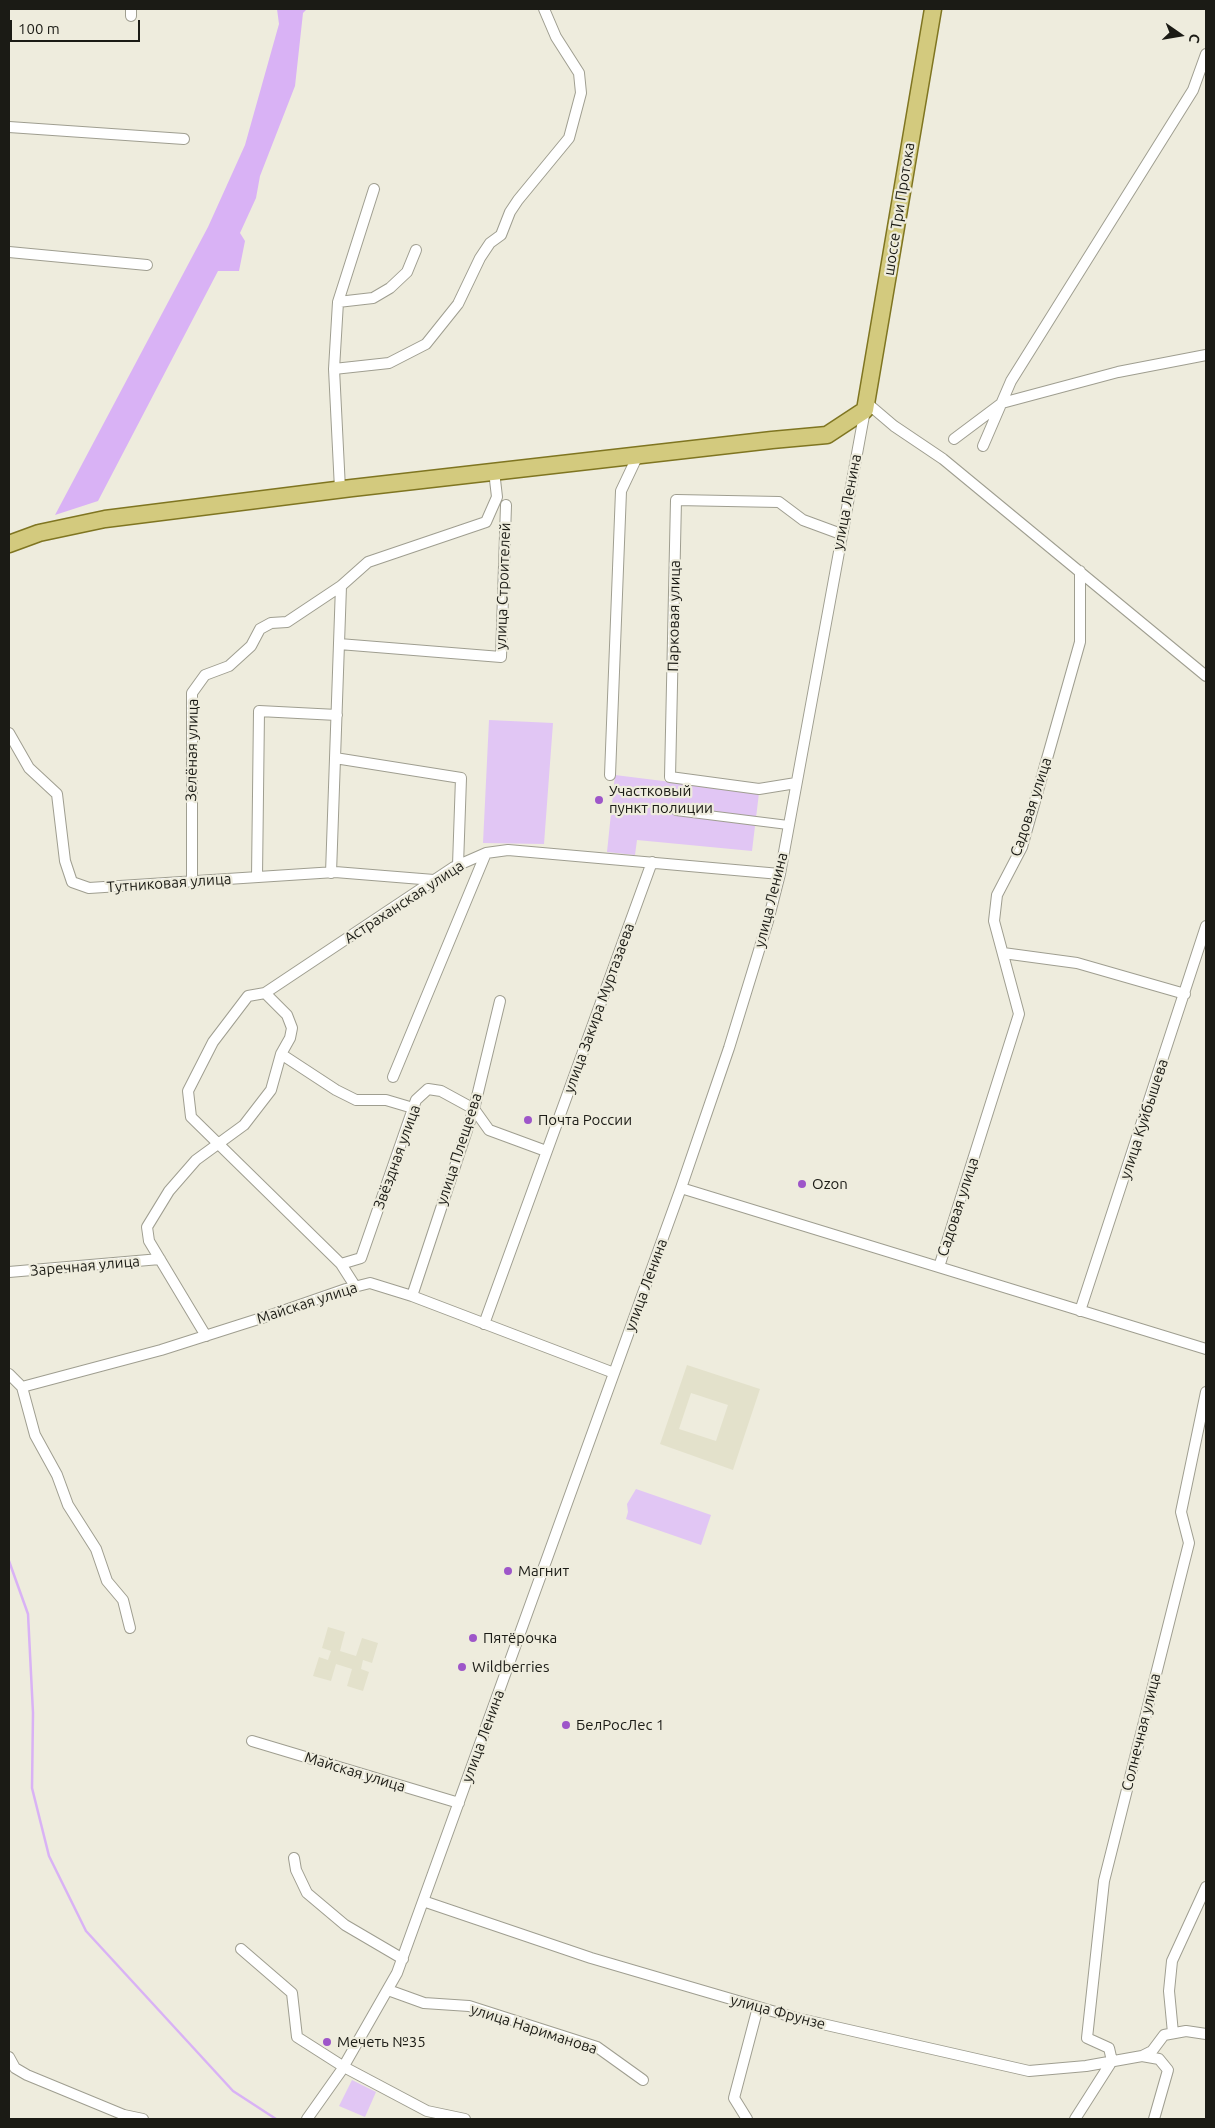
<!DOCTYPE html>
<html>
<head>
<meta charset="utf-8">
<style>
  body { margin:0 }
  #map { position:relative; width:1215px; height:2128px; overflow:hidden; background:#eeecdd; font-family:Ubuntu,sans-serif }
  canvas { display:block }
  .frame { position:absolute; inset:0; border:10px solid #1b1b15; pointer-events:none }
  .north { position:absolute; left:1155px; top:10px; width:50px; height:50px; -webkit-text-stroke:4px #eeecdd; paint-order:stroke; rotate:103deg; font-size:14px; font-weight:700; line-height:20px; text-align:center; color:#1b1b15 }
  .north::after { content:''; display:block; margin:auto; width:18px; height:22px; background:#1b1b15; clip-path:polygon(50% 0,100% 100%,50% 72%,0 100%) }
  .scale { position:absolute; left:10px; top:20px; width:130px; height:22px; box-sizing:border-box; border:2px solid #1b1b15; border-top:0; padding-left:6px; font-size:15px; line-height:18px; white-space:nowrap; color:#1b1b15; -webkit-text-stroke:4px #eeecdd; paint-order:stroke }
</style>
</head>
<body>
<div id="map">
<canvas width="1215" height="2128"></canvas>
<div class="frame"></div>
<div class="north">С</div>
<div class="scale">100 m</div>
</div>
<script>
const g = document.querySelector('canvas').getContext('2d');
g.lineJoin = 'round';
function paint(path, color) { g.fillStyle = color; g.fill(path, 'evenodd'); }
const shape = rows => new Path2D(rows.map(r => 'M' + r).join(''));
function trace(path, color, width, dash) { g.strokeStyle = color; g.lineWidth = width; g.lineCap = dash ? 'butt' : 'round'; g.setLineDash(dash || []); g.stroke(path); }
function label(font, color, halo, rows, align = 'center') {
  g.font = font + ' Ubuntu,sans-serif'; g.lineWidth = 4.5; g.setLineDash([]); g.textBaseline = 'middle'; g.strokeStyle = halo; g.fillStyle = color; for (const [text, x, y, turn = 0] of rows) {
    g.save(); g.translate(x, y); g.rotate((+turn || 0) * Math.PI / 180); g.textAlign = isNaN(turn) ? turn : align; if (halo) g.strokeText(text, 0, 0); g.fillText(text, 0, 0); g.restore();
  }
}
paint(shape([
  [687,1365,760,1389,733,1470,660,1444],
  [691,1393,728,1405,716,1441,679,1429],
  [328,1627,345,1632,340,1651,356,1656,362,1638,378,1643,372,1663,363,1660,361,1669,369,1672,363,1691,347,1686,352,1669,336,1664,331,1681,313,1676,319,1657,328,1660,331,1651,322,1648]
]), '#e3e1cb');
paint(shape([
  [489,720,553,723,544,844,483,843],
  [615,775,759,793,752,851,637,840,635,855,607,852],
  [636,1489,711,1515,701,1545,626,1519,628,1512,627,1504],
  [352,2080,376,2092,365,2117,339,2106]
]), '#e1c6f4');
paint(shape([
  [277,9,307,9,303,13,295,86,260,176,256,198,240,233,245,241,239,271,218,271,98,501,55,515,208,227,245,145,279,24]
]), '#d9b2f5');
trace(shape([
  [9,1561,28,1614,33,1713,32,1788,49,1856,86,1931,233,2091,276,2119]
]), '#d9b2f5', 2.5);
const pedestrian = shape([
  [676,811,788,825]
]);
const minor = shape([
  [131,9,131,16],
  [9,127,184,139],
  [9,252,147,265],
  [338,302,373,298,390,288,407,272,416,250],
  [334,369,389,363,426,344,458,304,480,258,490,243,501,235,510,212,518,200,569,138,581,93,579,73,556,37,544,9],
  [867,403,894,426,943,459,1206,676],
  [954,439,1002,403,1118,372,1206,355],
  [983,446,1011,381,1193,90,1206,54],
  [340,489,334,369,338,302,374,189],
  [339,644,501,657,506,505],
  [9,733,29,768,57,794,65,861,72,882,89,888,335,872,434,880],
  [335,758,461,778,458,865],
  [610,775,621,491,638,455],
  [796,783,759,789,670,777,676,500,779,502,803,520,841,534],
  [331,873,341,586],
  [257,877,259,711,337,715],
  [192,881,192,693,205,675,229,666,251,646,260,629,271,623,287,622,341,586,368,562,486,522,497,497,494,471],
  [1003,953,1077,963,1185,994],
  [281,1054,336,1090,356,1100,386,1100,413,1108],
  [393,1077,486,853],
  [681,1188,1206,1349],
  [341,1264,361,1258,416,1100,428,1089,441,1091,474,1109,489,1130,546,1151],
  [939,1267,1019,1014,994,921,997,895,1022,847,1080,642,1080,571],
  [9,1272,160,1259],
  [355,1286,341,1264,191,1117,188,1091,213,1042,248,996,265,993,454,867,486,853,508,850,780,874],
  [412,1296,474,1109,500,1001],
  [1080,1311,1206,926],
  [484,1324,652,862],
  [206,1336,149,1241,147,1227,169,1191,196,1160,244,1125,271,1090,281,1054,290,1038,292,1028,287,1015,265,993],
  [9,1374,22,1387,35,1435,57,1475,68,1505,96,1549,107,1581,123,1600,130,1628],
  [22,1387,161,1350,274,1314,346,1289,370,1283,412,1296,614,1373],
  [252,1741,459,1803],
  [294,1858,296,1870,307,1893,345,1925,403,1959],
  [423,1901,591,1958,796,2018,1029,2071,1086,2066,1142,2056,1159,2059,1168,2070,1154,2119],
  [241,1949,292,1993,297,2037,344,2067,427,2111,465,2119],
  [388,1990,424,2003,469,2006,597,2047,643,2080],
  [1173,2033,1169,1991,1172,1961,1206,1887],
  [1142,2056,1152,2051,1164,2035,1186,2031,1206,2034],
  [9,2057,15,2068,27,2075,124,2115,143,2119],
  [307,2119,341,2071,397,1973,681,1188,729,1048,768,921,780,874,865,410],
  [747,2119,734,2098,758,2007],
  [1075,2119,1112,2061,1109,2048,1087,2038,1104,1881,1189,1543,1181,1512,1206,1392]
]);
const primary = shape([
  [9,544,39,533,105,519,352,488,772,440,827,435,865,410,933,9]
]);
trace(pedestrian, '#9f9e90', 10);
trace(minor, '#9f9e90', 12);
trace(primary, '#7f7521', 19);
trace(pedestrian, '#fff', 8);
trace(minor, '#fff', 10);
trace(primary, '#d3ca7e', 16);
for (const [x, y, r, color] of [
  [599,800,5,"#9e56c9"],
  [528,1120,5,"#9e56c9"],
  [802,1184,5,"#9e56c9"],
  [508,1571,5,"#9e56c9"],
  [473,1638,5,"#9e56c9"],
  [462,1667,5,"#9e56c9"],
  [566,1725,5,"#9e56c9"],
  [327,2042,5,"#9e56c9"]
]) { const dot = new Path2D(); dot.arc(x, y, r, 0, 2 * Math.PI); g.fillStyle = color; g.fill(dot); trace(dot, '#eeecdd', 2); }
label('15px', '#1b1b15', '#eeecdd', [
  ["шоссе Три Протока",899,209,-81],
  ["улица Ленина",847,502,-79],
  ["улица Строителей",503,586,-88],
  ["Парковая улица",674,616,-89],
  ["Зелёная улица",192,750,-89],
  ["Садовая улица",1031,807,-72],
  ["Тутниковая улица",169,883,-4],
  ["улица Ленина",771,900,-76],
  ["Астраханская улица",404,902,-33],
  ["улица Закира Муртазаева",599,1008,-70],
  ["улица Куйбышева",1144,1119,-72],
  ["улица Плещеева",459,1149,-72],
  ["Звёздная улица",397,1157,-70],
  ["Садовая улица",958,1207,-72],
  ["Заречная улица",85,1266,-5],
  ["улица Ленина",646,1285,-70],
  ["Майская улица",307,1303,-18],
  ["Солнечная улица",1141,1732,-76],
  ["улица Ленина",483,1736,-70],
  ["Майская улица",355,1772,17],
  ["улица Фрунзе",778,2012,15],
  ["улица Нариманова",534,2029,18]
]);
label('15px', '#1b1b15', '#eeecdd', [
  ["Участковый",609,791],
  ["пункт полиции",609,808],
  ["Почта России",538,1120],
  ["Ozon",812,1184],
  ["Магнит",518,1571],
  ["Пятёрочка",483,1638],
  ["Wildberries",472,1667],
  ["БелРосЛес 1",576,1725],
  ["Мечеть №35",337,2042]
], 'left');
</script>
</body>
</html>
